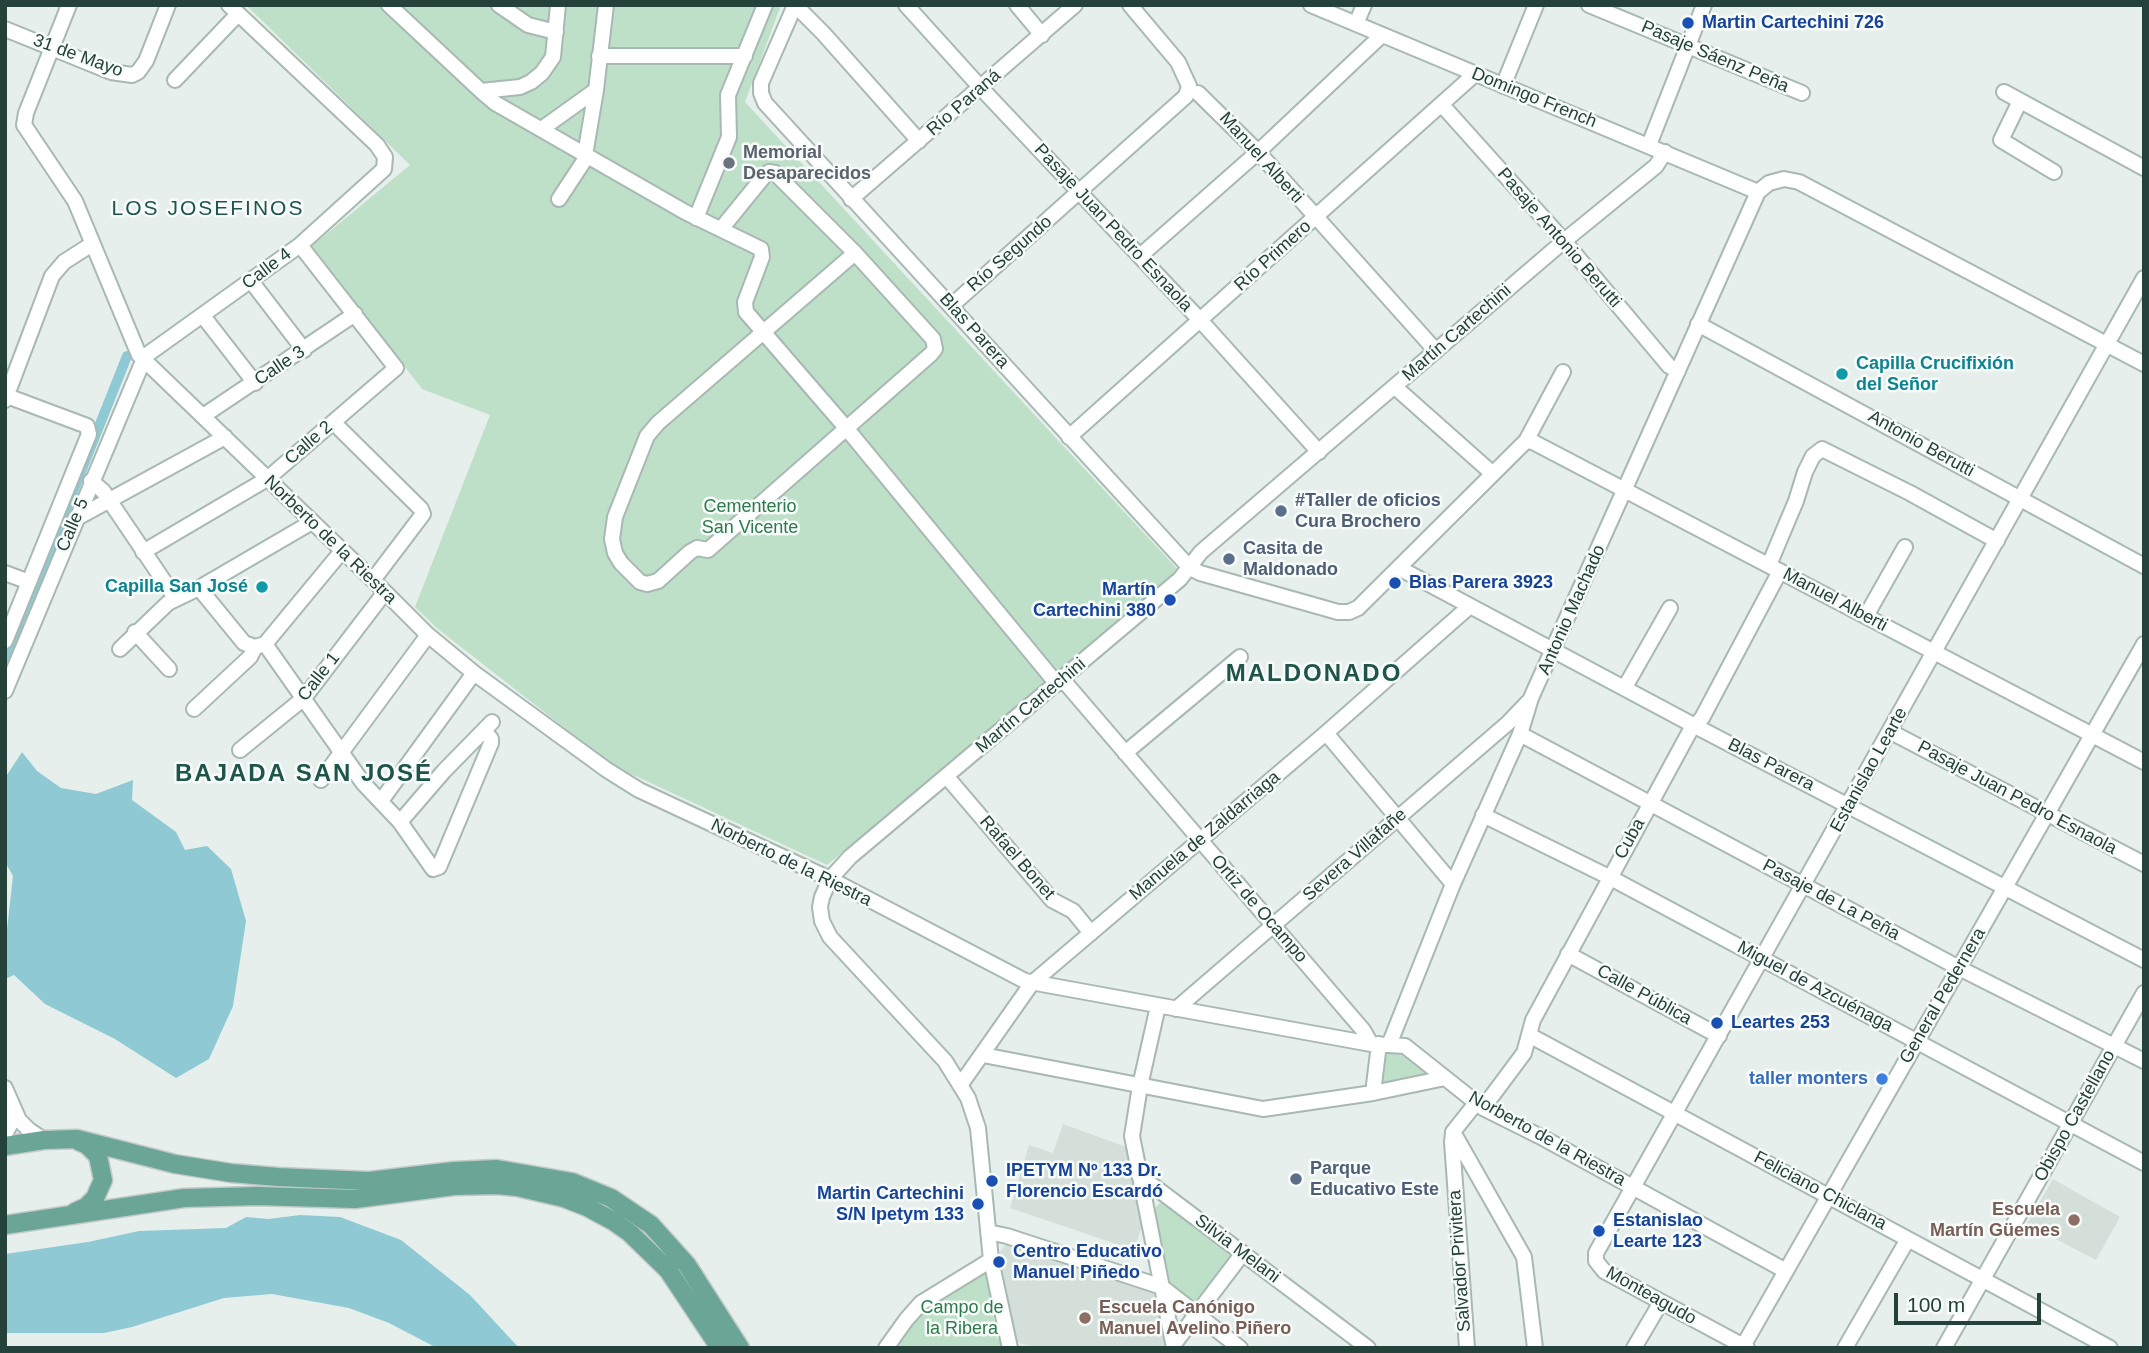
<!DOCTYPE html>
<html>
<head>
<meta charset="utf-8">
<style>
  body { margin:0 }
  #map { position:relative; width:2149px; height:1353px; overflow:hidden; background:#e6efeb; font-family:Helvetica,sans-serif }
  canvas { display:block }
  .frame { position:absolute; inset:0; border:7px solid #24423a; pointer-events:none }
  .scale { position:absolute; left:1894px; top:1293px; width:147px; height:32px; box-sizing:border-box; border:4px solid #24423a; border-top:0; padding-left:9px; font-size:21px; line-height:24px; white-space:nowrap; color:#24423a; -webkit-text-stroke:5px #f7fbf9; paint-order:stroke }
</style>
</head>
<body>
<div id="map">
<canvas width="2149" height="1353"></canvas>
<div class="frame"></div>
<div class="scale">100 m</div>
</div>
<script>
const g = document.querySelector('canvas').getContext('2d');
g.lineJoin = 'round';
function paint(path, color) { g.fillStyle = color; g.fill(path, 'evenodd'); }
const shape = rows => new Path2D(rows.map(r => 'M' + r).join(''));
function trace(path, color, width, dash) { g.strokeStyle = color; g.lineWidth = width; g.lineCap = dash ? 'butt' : 'round'; g.setLineDash(dash || []); g.stroke(path); }
function label(font, color, halo, rows, align = 'center') {
  g.font = font + ' Helvetica,sans-serif'; g.lineWidth = 5; g.setLineDash([]); g.textBaseline = 'middle'; g.strokeStyle = halo; g.fillStyle = color; for (const [text, x, y, turn = 0] of rows) {
    g.save(); g.translate(x, y); g.rotate((+turn || 0) * Math.PI / 180); g.textAlign = isNaN(turn) ? turn : align; if (halo) g.strokeText(text, 0, 0); g.fillText(text, 0, 0); g.restore();
  }
}
paint(shape([
  [1063,1124,1126,1147,1144,1220,1134,1250,1010,1208,1029,1145,1053,1153],
  [2053,1179,2120,1217,2096,1260,2027,1224],
  [1006,1244,1154,1294,1165,1348,1035,1348,1014,1341,1000,1252]
]), '#d4dfda');
paint(shape([
  [246,5,781,5,745,102,1179,571,827,865,612,765,438,629,415,607,490,415,422,389,312,246,410,165],
  [1384,1049,1404,1051,1439,1077,1376,1090],
  [1166,1202,1231,1252,1232,1258,1198,1302,1192,1305,1171,1290,1155,1208,1160,1203],
  [985,1267,997,1338,1028,1348,893,1348,922,1311]
]), '#bfe0c8');
paint(shape([
  [22,752,37,771,61,788,96,794,133,780,132,800,176,832,185,850,207,846,231,869,246,921,233,1006,209,1059,176,1078,115,1039,45,1004,14,975,5,979,5,947,13,876,5,862,5,778],
  [300,1215,340,1217,401,1240,470,1295,519,1348,437,1348,389,1323,349,1308,272,1294,224,1298,132,1327,104,1333,5,1333,5,1254,88,1242,139,1231,226,1228,246,1217,269,1219]
]), '#8ec9d4');
trace(shape([
  [5,663,127,356]
]), '#8ec9d4', 10);
const minor = shape([
  [69,5,26,113,24,125,75,201,139,355,373,580,428,635,474,673,607,770,639,790,830,879,1025,981,1371,1044,1405,1046,1483,1108,1545,1139,1786,1271],
  [389,5,481,91,520,87,531,82,542,73,553,57,558,5],
  [499,5,528,25,556,32],
  [795,5,761,83,761,93,765,103,1190,568,1200,573,1338,612,1349,612,1358,608,1526,441,1563,372],
  [795,5,823,33,919,141],
  [906,5,981,88,1200,320,1319,452],
  [1017,5,1042,35],
  [1311,5,1758,192],
  [1589,5,1802,93],
  [1356,24,1364,5],
  [5,29,111,72,132,75,138,72,146,61,168,5],
  [599,56,745,56],
  [175,80,238,14],
  [1503,86,1536,5],
  [481,91,495,103,685,212,761,249,762,257,745,302,746,312,847,429,1057,684],
  [2004,92,2144,168],
  [1198,93,1258,152,1436,351],
  [2020,101,2001,140,2054,172],
  [1442,105,1564,241,1669,366,1678,371],
  [543,128,596,90,606,5],
  [1649,145,1704,5],
  [559,199,584,161,596,90],
  [851,199,1075,5],
  [696,218,729,137,728,95,765,5],
  [721,229,765,175,769,172,775,173,855,253,933,339,935,349,931,354,708,550,697,548,690,552,658,581,647,584,640,582,621,563,615,553,612,539,615,517,647,436,658,423,855,253],
  [1140,256,1258,152,1382,35],
  [251,281,304,350],
  [951,306,1186,96,1189,86,1178,62,1130,5],
  [203,316,255,383],
  [1698,324,2144,566],
  [1395,387,1493,474],
  [5,400,52,276,64,262,92,244],
  [203,416,355,314],
  [333,422,421,509,423,514,373,580],
  [1069,437,1475,74],
  [1526,441,1533,442,2144,762],
  [91,481,103,491,176,599],
  [75,519,225,437],
  [143,552,267,479,396,368,300,245],
  [1769,565,1796,501,1805,472,1813,456,1822,449,1910,493,1997,541],
  [1399,568,1695,726,2144,960],
  [5,573,29,582],
  [199,588,244,643,255,647,265,644,342,551],
  [1866,616,1905,547],
  [135,632,169,669],
  [5,641,89,434,87,426,7,396],
  [265,644,363,783,400,822,433,869,439,867,491,743,491,739,484,730],
  [120,649,168,603,199,588,312,522],
  [1063,680,1363,1030,1371,1044],
  [1625,687,1670,608],
  [5,691,143,361,148,354,300,245,384,169,385,157,377,145,229,5],
  [194,709,250,657,255,647],
  [1891,732,2144,864],
  [1326,733,1453,884],
  [1520,734,1959,968,2144,1061],
  [240,750,304,698,385,592],
  [1125,753,1240,657],
  [947,777,1052,900,1073,911,1091,933],
  [321,780,428,635],
  [381,801,474,673],
  [1483,815,1609,877,2144,1163],
  [400,822,444,771,492,722],
  [1568,954,1719,1036],
  [1158,1006,1140,1086,1132,1136,1174,1348],
  [1176,1009,1508,723,1528,702],
  [1529,1035,2110,1348],
  [1389,1045,1453,884,1520,734,1531,698,1758,192,1769,183,1784,179,1799,182,2144,364],
  [983,1055,1263,1109,1373,1093,1445,1078],
  [961,1084,1032,983,1326,733,1470,606],
  [5,1088,19,1120,29,1130,44,1140],
  [1373,1093,1379,1044],
  [1483,1108,1524,1053,1533,1020,1690,731,1702,718,1780,571],
  [1453,1132,1524,1257,1535,1348],
  [1453,1132,1476,1103],
  [1453,1133,1452,1142,1467,1348],
  [5,1134,10,1125,12,1107],
  [1139,1175,1368,1348],
  [988,1232,1007,1236,1162,1287,1240,1348],
  [1174,1344,1243,1253],
  [886,1348,906,1320,921,1303,991,1260],
  [1010,1348,991,1260,978,1128,968,1098,945,1061,830,937,822,921,820,907,822,897,830,879,850,857,1180,579,1201,552,1564,241,1656,166,1665,152],
  [1634,1348,1661,1302],
  [1742,1348,2144,644],
  [1747,1348,1604,1271,1596,1261,1596,1253,2144,278],
  [1845,1348,1908,1239],
  [1944,1348,2144,993]
]);
const major = shape([
  [5,1146,44,1140,77,1139,175,1164,231,1173,278,1177,369,1181,454,1171,497,1169,572,1182,611,1198,651,1225,687,1265,740,1348],
  [75,1212,86,1207,95,1198,103,1180,98,1156,87,1145,78,1141],
  [5,1225,184,1198,258,1196,355,1199,454,1186,497,1185,517,1187,564,1198,587,1207,613,1221,630,1233,668,1270,720,1348]
]);
trace(minor, '#a8b8b2', 18);
trace(major, '#c2cac8', 21);
trace(minor, '#fff', 14);
trace(major, '#6aa596', 18);
for (const [x, y, r, color] of [
  [1688,23,7,"#1a4fb4"],
  [729,163,7,"#6b7280"],
  [1842,374,7,"#0f9aa8"],
  [1281,511,7,"#5c6f8a"],
  [1229,559,7,"#5c6f8a"],
  [1395,583,7,"#1a4fb4"],
  [262,587,7,"#0f9aa8"],
  [1170,600,7,"#1a4fb4"],
  [1717,1023,7,"#1a4fb4"],
  [1882,1079,7,"#3f7fe0"],
  [1296,1179,7,"#5c6f8a"],
  [992,1181,7,"#1a4fb4"],
  [978,1204,7,"#1a4fb4"],
  [2074,1220,7,"#8d6e63"],
  [1599,1231,7,"#1a4fb4"],
  [999,1262,7,"#1a4fb4"],
  [1085,1318,7,"#8d6e63"]
]) { const dot = new Path2D(); dot.arc(x, y, r, 0, 2 * Math.PI); g.fillStyle = color; g.fill(dot); trace(dot, '#f7fbf9', 2.5); }
label('bold 18px', '#164399', '#f7fbf9', [
  ["Martin Cartechini 726",1702,23],
  ["Blas Parera 3923",1409,583],
  ["Martín",1156,590,"right"],
  ["Cartechini 380",1156,611,"right"],
  ["Leartes 253",1731,1023],
  ["IPETYM Nº 133 Dr.",1006,1171],
  ["Florencio Escardó",1006,1192],
  ["Martin Cartechini",964,1194,"right"],
  ["S/N Ipetym 133",964,1215,"right"],
  ["Estanislao",1613,1221],
  ["Learte 123",1613,1242],
  ["Centro Educativo",1013,1252],
  ["Manuel Piñedo",1013,1273]
], 'left');
label('18px', '#24423a', '#f7fbf9', [
  ["31 de Mayo",78,56,20],
  ["Pasaje Sáenz Peña",1715,57,23],
  ["Domingo French",1534,98,22],
  ["Río Paraná",964,103,-41],
  ["Manuel Alberti",1261,158,48],
  ["Pasaje Juan Pedro Esnaola",1113,228,47],
  ["Pasaje Antonio Berutti",1559,238,49],
  ["Río Segundo",1010,254,-41],
  ["Río Primero",1273,256,-42],
  ["Calle 4",267,269,-37],
  ["Blas Parera",974,331,48],
  ["Martín Cartechini",1457,333,-41],
  ["Calle 3",280,366,-34],
  ["Calle 2",309,443,-41],
  ["Antonio Berutti",1921,444,29],
  ["Calle 5",73,525,-67],
  ["Norberto de la Riestra",330,540,44],
  ["Manuel Alberti",1835,600,28],
  ["Antonio Machado",1572,610,-66],
  ["Calle 1",319,677,-52],
  ["Martín Cartechini",1031,706,-40],
  ["Blas Parera",1771,765,27],
  ["Estanislao Learte",1869,770,-61],
  ["Pasaje Juan Pedro Esnaola",2017,798,28],
  ["Manuela de Zaldarriaga",1205,836,-40],
  ["Cuba",1630,839,-61],
  ["Severa Villafañe",1355,855,-41],
  ["Rafael Bonet",1017,858,49],
  ["Norberto de la Riestra",791,863,26],
  ["Pasaje de La Peña",1831,900,28],
  ["Ortiz de Ocampo",1259,909,49],
  ["Miguel de Azcuénaga",1815,987,28],
  ["Calle Pública",1644,995,29],
  ["General Pedernera",1943,996,-60],
  ["Obispo Castellano",2075,1116,-61],
  ["Norberto de la Riestra",1547,1139,29],
  ["Feliciano Chiclana",1820,1191,28],
  ["Silvia Melani",1237,1249,37],
  ["Salvador Privitera",1460,1261,-94],
  ["Monteagudo",1651,1296,29]
]);
label('bold 18px', '#5b616d', '#f7fbf9', [
  ["Memorial",743,153],
  ["Desaparecidos",743,174]
], 'left');
label('bold 18px', '#0d838f', '#f7fbf9', [
  ["Capilla Crucifixión",1856,364],
  ["del Señor",1856,385],
  ["Capilla San José",248,587,"right"]
], 'left');
label('bold 18px', '#4e5e75', '#f7fbf9', [
  ["#Taller de oficios",1295,501],
  ["Cura Brochero",1295,522],
  ["Casita de",1243,549],
  ["Maldonado",1243,570],
  ["Parque",1310,1169],
  ["Educativo Este",1310,1190]
], 'left');
label('18px', '#2d7a4b', '#f7fbf9', [
  ["Cementerio",750,507],
  ["San Vicente",750,528],
  ["Campo de",962,1308],
  ["la Ribera",962,1329]
]);
label('bold 18px', '#366cbe', '#f7fbf9', [
  ["taller monters",1868,1079]
], 'right');
label('bold 18px', '#785e54', '#f7fbf9', [
  ["Escuela",2060,1210],
  ["Martín Güemes",2060,1231],
  ["Escuela Canónigo",1099,1308,"left"],
  ["Manuel Avelino Piñero",1099,1329,"left"]
], 'right');
g.letterSpacing = '2px';
label('21px', '#1f5548', '#f7fbf9', [
  ["LOS JOSEFINOS",208,209]
]);
g.letterSpacing = '0px';
g.letterSpacing = '2px';
label('bold 24px', '#1f5548', '#f7fbf9', [
  ["MALDONADO",1314,674],
  ["BAJADA SAN JOSÉ",304,774]
]);
g.letterSpacing = '0px';
</script>
</body>
</html>
